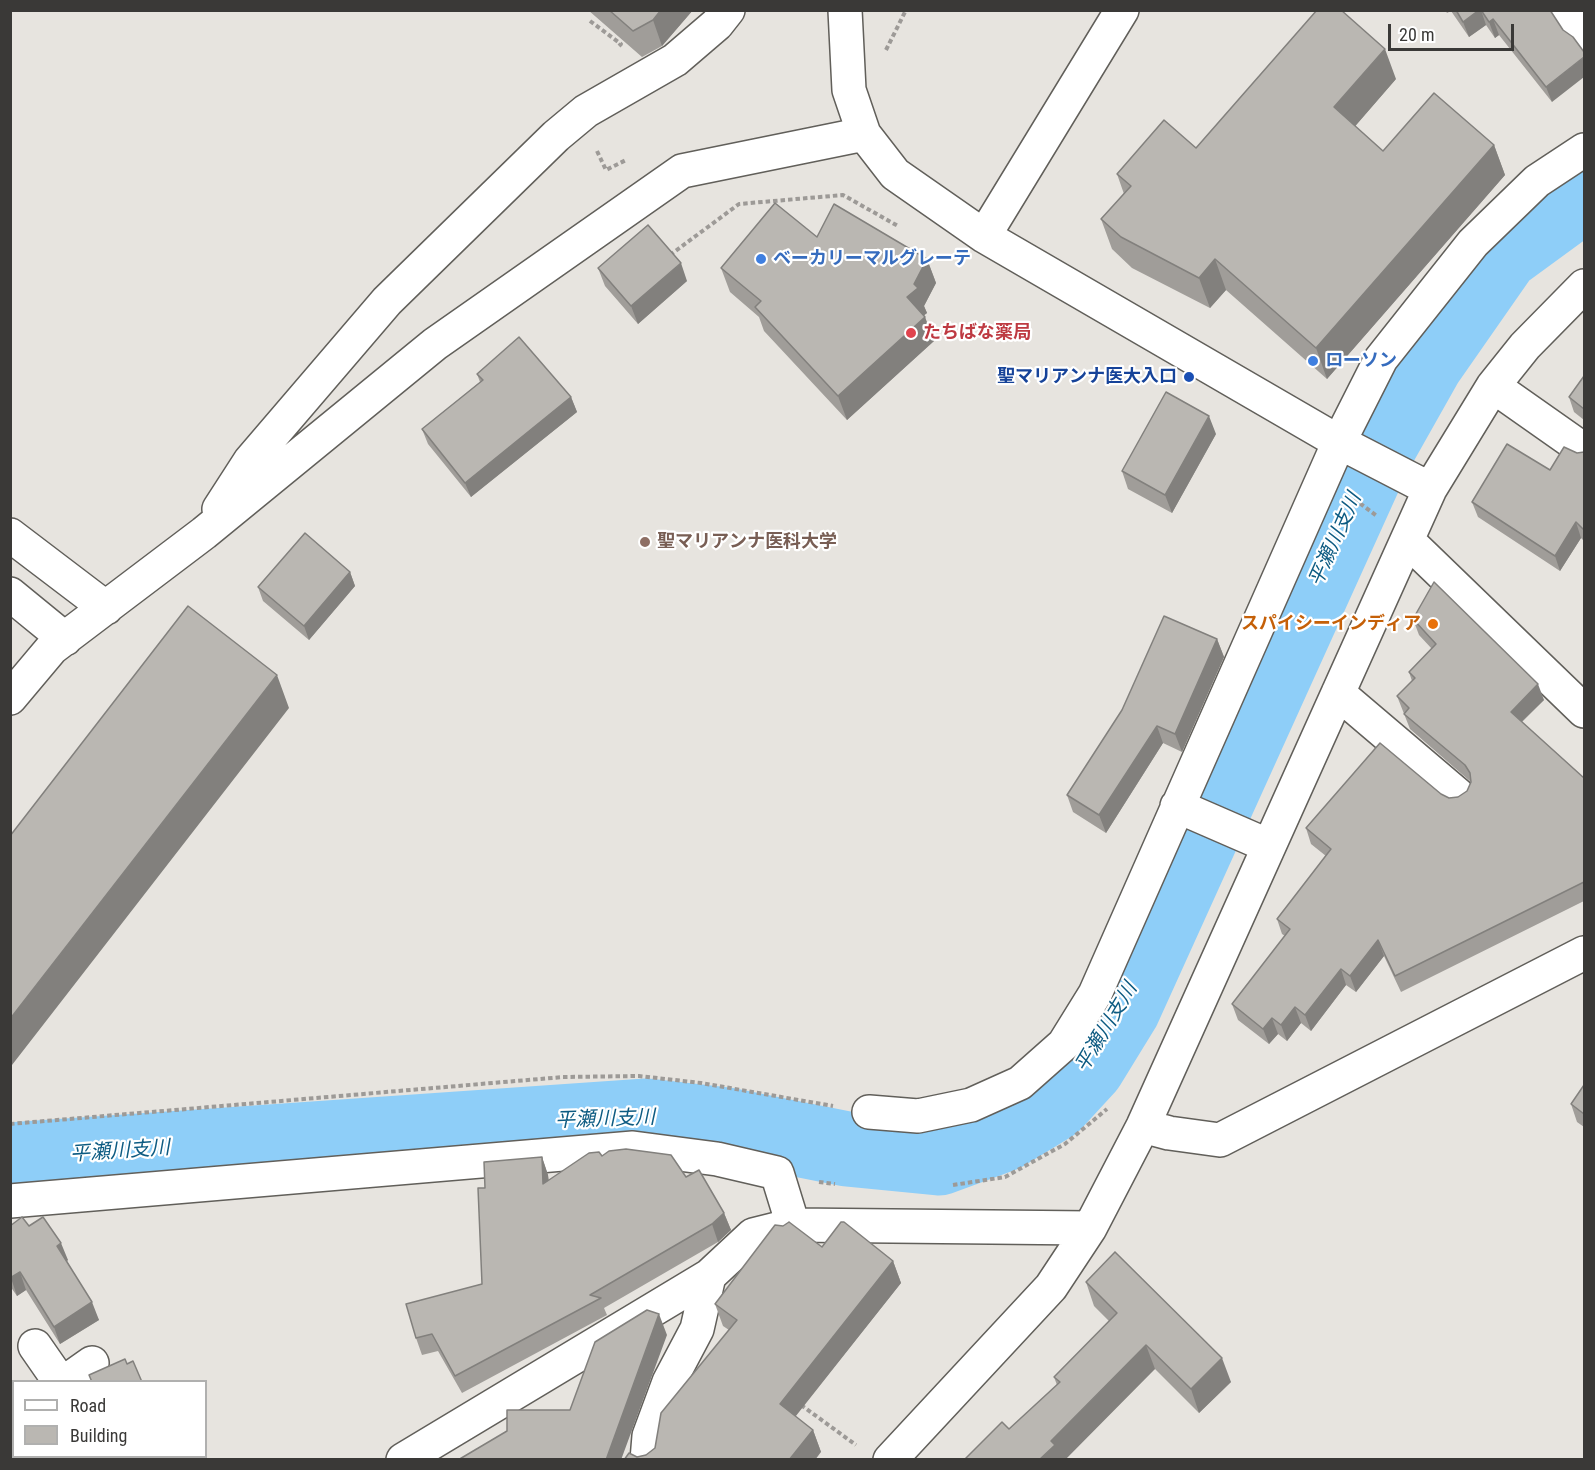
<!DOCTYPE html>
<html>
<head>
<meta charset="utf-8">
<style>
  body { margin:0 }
  #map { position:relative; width:1595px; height:1470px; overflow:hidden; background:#e7e4df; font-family:"Roboto Condensed",sans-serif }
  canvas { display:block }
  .frame { position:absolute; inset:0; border:12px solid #3a3937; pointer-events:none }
  .legend { position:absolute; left:12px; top:1380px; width:195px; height:78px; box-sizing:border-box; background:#fff; border:2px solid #b0b0af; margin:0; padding:8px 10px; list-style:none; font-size:18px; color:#3a3937 }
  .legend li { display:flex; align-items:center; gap:12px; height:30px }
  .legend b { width:30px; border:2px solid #b0b0af }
  .scale { position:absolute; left:1388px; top:24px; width:126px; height:27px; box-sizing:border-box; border:3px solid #3a3937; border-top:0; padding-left:8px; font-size:18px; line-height:21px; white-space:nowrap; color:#3a3937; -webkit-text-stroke:4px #fff; paint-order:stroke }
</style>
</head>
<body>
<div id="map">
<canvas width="1595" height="1470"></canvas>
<div class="frame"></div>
<ul class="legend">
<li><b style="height:8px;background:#fff"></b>Road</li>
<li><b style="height:16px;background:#bab7b2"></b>Building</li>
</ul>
<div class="scale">20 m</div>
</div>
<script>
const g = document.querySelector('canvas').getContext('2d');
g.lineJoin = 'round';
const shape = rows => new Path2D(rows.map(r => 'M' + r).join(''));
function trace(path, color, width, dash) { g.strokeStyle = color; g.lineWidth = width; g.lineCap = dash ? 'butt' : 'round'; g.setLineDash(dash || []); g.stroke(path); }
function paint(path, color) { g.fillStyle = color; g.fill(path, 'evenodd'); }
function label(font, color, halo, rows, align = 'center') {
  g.font = font + ' "Roboto Condensed","Noto Sans JP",sans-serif'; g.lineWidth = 4.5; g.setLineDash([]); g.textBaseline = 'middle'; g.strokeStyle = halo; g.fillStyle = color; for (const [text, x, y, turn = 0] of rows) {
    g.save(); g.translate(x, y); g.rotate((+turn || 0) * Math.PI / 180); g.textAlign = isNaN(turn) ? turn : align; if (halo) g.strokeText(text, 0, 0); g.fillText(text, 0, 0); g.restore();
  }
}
trace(shape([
  [10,1160,647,1116,727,1125,847,1149,939,1158,1004,1134,1053,1104,1088,1066,1123,1009,1373,457,1426,363,1502,254,1584,194]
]), '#8ecef8', 75);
const minor = shape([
  [845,10,849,90,864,134,895,174,984,236,1339,442,1430,489],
  [1566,10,1584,35],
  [984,236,1122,10],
  [1493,386,1584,450],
  [219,509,250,461,387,301,556,136,586,111,675,60,717,24,728,10],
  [10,535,106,608],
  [1407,540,1584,711],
  [10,594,65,639],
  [1338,693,1458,795],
  [10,698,52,648,204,533,435,344,682,171,864,134],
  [1177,806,1269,846],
  [869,1112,918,1116,971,1105,1020,1083,1064,1044,1095,994,1339,442,1381,359,1473,243,1537,181,1584,150],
  [1143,1126,1169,1133,1220,1140,1584,953],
  [10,1201,633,1148,717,1159,777,1173,793,1225],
  [35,1346,60,1382],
  [65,1382,92,1363],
  [103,1456,104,1460],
  [403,1460,709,1276],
  [647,1460,649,1436,669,1382,697,1329,709,1276,753,1235,793,1225,1090,1228],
  [890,1460,1051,1287,1090,1228,1143,1126,1430,489,1493,386,1525,346,1584,286]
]);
trace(minor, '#615f5a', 36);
trace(shape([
  [590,21,621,44,619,46],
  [886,50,906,10],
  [597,151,606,170,626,160],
  [670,255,739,204,843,195,898,226],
  [1354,499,1377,516],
  [10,1124,563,1077,639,1076,701,1083,833,1106],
  [819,1182,835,1184],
  [953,1185,1005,1177,1065,1144,1107,1109],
  [801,1405,856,1445]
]), '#9d9a97', 4, [4.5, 3]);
trace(minor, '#fff', 33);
paint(shape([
  [588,10,693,10,662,46,642,57],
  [1445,10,1550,10,1552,102,1499,35,1495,38,1486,25,1469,37,1451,11,1447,13],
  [1396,79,1355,126,1383,151,1494,145,1505,175,1327,379,1226,290,1210,308,1132,268,1112,249,1101,219,1124,194,1117,174,1196,148],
  [817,237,927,259,936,283,924,306,927,313,924,315,934,341,847,420,764,331,759,317,730,292,721,268],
  [598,268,687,281,638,324,605,286],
  [477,374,571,397,577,412,471,497,428,444,422,429,480,382],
  [1584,376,1584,420,1574,412,1569,397],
  [1216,434,1172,513,1128,489,1122,471],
  [1584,452,1584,541,1581,538,1560,571,1478,517,1472,502,1550,470,1577,453],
  [350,572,355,586,309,640,263,601,258,587],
  [1413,619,1544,700,1522,722,1584,778,1584,901,1401,992,1384,956,1356,992,1346,985,1311,1031,1301,1023,1287,1041,1278,1034,1269,1044,1238,1020,1232,1004,1285,936,1282,934,1277,919,1326,856,1311,844,1306,828,1441,794,1449,798,1458,797,1467,791,1471,782,1410,729,1397,696,1412,681,1409,672,1432,649,1419,635],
  [1217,639,1224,657,1182,752,1163,743,1106,833,1073,812,1067,795],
  [1584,1085,1584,1127,1577,1122,1571,1104],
  [602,1156,686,1177,724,1213,731,1230,718,1242,604,1308,607,1315,462,1393,438,1351,422,1355,416,1338,482,1284,485,1188,542,1157,548,1175,549,1180],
  [10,1226,29,1226,68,1260,67,1261,99,1320,60,1344,26,1290,17,1296,10,1286],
  [822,1247,893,1261,901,1283,795,1416,813,1430,821,1452,637,1457,646,1455,655,1448,729,1330,723,1326,715,1304],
  [1086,1282,1231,1382,1199,1413,1155,1369,1009,1429,1057,1385,1054,1377,1109,1321,1094,1306]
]), '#a09d99');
paint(shape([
  [661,10,693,10,662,46,653,20],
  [1479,10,1481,10,1486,25,1469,37,1463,22],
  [1493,19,1499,35,1495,38,1489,22],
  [1385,49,1396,79,1345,138,1334,107],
  [1584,57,1584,77,1552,102,1546,87],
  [1494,145,1505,175,1327,379,1316,348],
  [927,259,936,283,924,306,927,313,916,322,907,297],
  [1215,259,1226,290,1210,308,1199,278],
  [681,263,687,281,638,324,631,306],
  [925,317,934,341,847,420,838,396],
  [571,397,577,412,471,497,465,483],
  [1209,416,1216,434,1172,513,1165,495],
  [1576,522,1581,538,1560,571,1555,556],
  [350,572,355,586,309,640,304,626],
  [1217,639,1224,657,1182,752,1175,734],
  [277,675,289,708,12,1065,10,1060,10,1019],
  [1538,684,1544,700,1516,727,1511,712],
  [1157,726,1163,743,1106,833,1099,815],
  [1378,940,1384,956,1356,992,1350,976],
  [1341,969,1346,985,1311,1031,1305,1015],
  [1295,1007,1301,1023,1287,1041,1281,1025],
  [1272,1018,1278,1034,1269,1044,1263,1029],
  [542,1157,548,1175,549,1202,543,1184],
  [724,1213,731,1230,718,1242,712,1224],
  [61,1243,68,1260,64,1263,57,1246],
  [893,1261,901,1283,788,1426,780,1404],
  [20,1272,26,1290,17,1296,11,1278],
  [92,1302,99,1320,60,1344,54,1327],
  [659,1314,667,1335,621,1460,606,1460],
  [1146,1345,1155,1369,1065,1460,1039,1460,1051,1441],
  [1222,1358,1231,1382,1199,1413,1191,1389],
  [813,1430,821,1452,815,1460,789,1460]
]), '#82807d');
const building = shape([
  [609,10,661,10,653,20,633,31,609,10],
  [1317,10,1341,10,1385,49,1334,107,1383,151,1434,93,1494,145,1316,348,1215,259,1199,278,1121,237,1101,219,1131,186,1117,174,1164,120,1196,148,1317,10],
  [1456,10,1479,10,1463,22,1456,10],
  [1481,10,1550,10,1563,30,1573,37,1584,52,1584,57,1546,87,1493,19,1489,22,1481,10],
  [775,203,817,237,834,204,927,259,914,284,918,288,907,297,925,317,838,396,755,307,761,301,721,268,775,203],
  [648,225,681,263,631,306,598,268,648,225],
  [519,337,571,397,465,483,422,429,483,380,477,374,519,337],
  [1584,376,1584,409,1569,397,1584,376],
  [1166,392,1209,416,1165,495,1122,471,1166,392],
  [1507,444,1550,470,1564,447,1577,453,1584,452,1584,530,1576,522,1555,556,1472,502,1507,444],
  [305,533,350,572,304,626,258,587,305,533],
  [1434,582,1538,684,1511,712,1584,778,1584,882,1395,976,1378,940,1350,976,1341,969,1305,1015,1295,1007,1281,1025,1272,1018,1263,1029,1232,1004,1290,929,1277,919,1331,849,1306,828,1380,743,1441,794,1449,798,1458,797,1467,791,1471,782,1470,773,1465,765,1404,714,1409,708,1397,696,1415,678,1409,672,1436,644,1413,619,1434,582],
  [188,606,277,675,10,1019,10,836,188,606],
  [1164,616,1217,639,1175,734,1157,726,1099,815,1067,795,1122,710,1164,616],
  [1584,1085,1584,1114,1571,1104,1584,1085],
  [626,1149,671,1155,686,1177,699,1170,724,1213,712,1224,590,1295,601,1298,455,1376,432,1334,416,1338,406,1304,482,1284,478,1188,485,1188,484,1162,542,1157,543,1184,589,1153,599,1152,602,1156,609,1151,626,1149],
  [22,1217,29,1226,43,1217,61,1243,57,1246,92,1302,54,1327,20,1272,10,1278,10,1226,22,1217],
  [789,1222,822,1247,841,1222,844,1222,893,1261,780,1404,813,1430,789,1460,624,1460,629,1453,637,1457,646,1455,655,1448,661,1413,737,1320,715,1304,775,1225,783,1226,789,1222],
  [1115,1252,1222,1358,1191,1389,1146,1345,1051,1441,1055,1445,1039,1460,964,1460,1002,1422,1009,1429,1060,1382,1054,1377,1117,1313,1086,1282,1115,1252],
  [647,1310,659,1314,606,1460,458,1460,507,1431,507,1410,570,1410,595,1342,647,1310],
  [125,1359,127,1364,133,1361,142,1382,92,1382,89,1375,125,1359],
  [124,1456,174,1456,175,1460,125,1460,124,1456]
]);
paint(building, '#bab7b2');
trace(building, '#82807d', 1.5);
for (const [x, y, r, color] of [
  [761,259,6,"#3f7fe0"],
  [911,333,6,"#e0444e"],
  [1313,361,6,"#3f7fe0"],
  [1189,377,6,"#1a4fb4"],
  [645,542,6,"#8d6e63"],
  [1433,624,6,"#e8710a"]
]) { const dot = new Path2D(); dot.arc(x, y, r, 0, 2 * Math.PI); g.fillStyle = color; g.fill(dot); trace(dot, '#fff', 2); }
label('bold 18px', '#366cbe', '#fff', [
  ["ベーカリーマルグレーテ",773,259],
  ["ローソン",1325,361]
], 'left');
label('bold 18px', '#be3a42', '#fff', [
  ["たちばな薬局",923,333]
], 'left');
label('bold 18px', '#164399', '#fff', [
  ["聖マリアンナ医大入口",1177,377]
], 'right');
label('bold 18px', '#785e54', '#fff', [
  ["聖マリアンナ医科大学",657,542]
], 'left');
label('bold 18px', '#c56008', '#fff', [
  ["スパイシーインディア",1421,624]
], 'right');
label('italic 20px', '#0d5b82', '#fff', [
  ["平瀬川支川",1336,540,-66],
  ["平瀬川支川",1107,1028,-59],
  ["平瀬川支川",605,1120,-2],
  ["平瀬川支川",120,1152,-4]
]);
</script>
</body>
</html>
